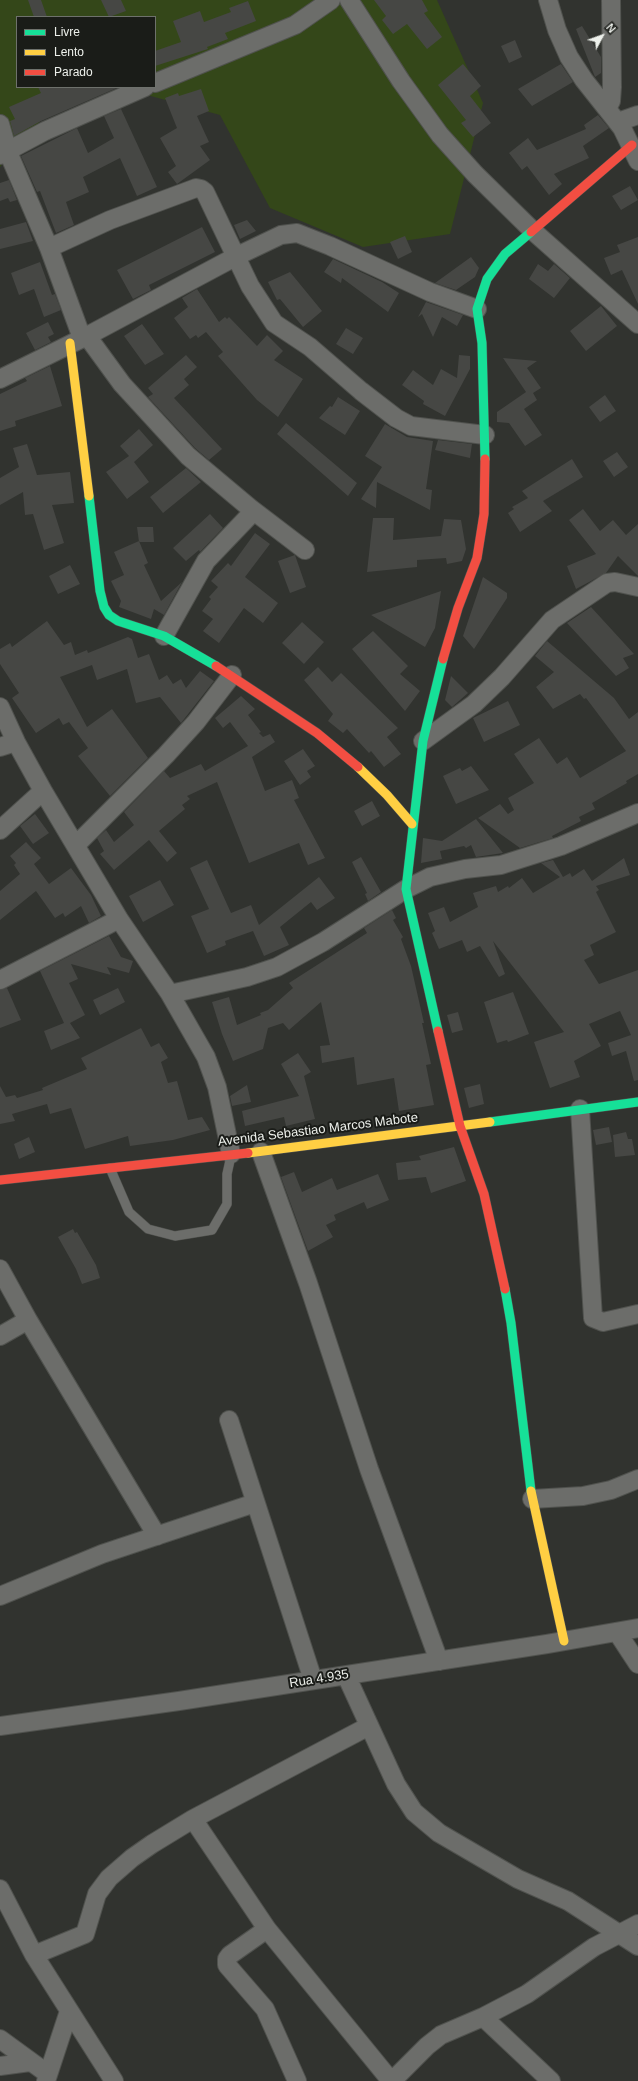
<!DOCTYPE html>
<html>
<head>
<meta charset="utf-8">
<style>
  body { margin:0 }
  #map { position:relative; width:638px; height:2081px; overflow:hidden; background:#31332f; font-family:Helvetica,sans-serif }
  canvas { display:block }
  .legend { position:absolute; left:16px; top:16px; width:140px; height:72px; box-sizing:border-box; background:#1a1c18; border:1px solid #6e716c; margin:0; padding:5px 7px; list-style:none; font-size:12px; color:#edf0eb }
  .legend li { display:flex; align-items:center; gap:8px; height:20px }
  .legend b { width:20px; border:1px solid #6e716c }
  .north { position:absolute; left:582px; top:16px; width:40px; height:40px; -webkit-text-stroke:3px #1a1c18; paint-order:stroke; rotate:49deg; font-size:11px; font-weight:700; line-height:16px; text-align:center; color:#edf0eb }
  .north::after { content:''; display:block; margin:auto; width:14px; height:18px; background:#edf0eb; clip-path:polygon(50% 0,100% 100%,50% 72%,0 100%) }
</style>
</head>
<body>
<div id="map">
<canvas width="638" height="2081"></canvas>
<ul class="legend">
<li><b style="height:5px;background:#16e098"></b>Livre</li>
<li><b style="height:5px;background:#ffcf43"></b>Lento</li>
<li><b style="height:5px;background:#f24e42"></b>Parado</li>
</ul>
<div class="north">N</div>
</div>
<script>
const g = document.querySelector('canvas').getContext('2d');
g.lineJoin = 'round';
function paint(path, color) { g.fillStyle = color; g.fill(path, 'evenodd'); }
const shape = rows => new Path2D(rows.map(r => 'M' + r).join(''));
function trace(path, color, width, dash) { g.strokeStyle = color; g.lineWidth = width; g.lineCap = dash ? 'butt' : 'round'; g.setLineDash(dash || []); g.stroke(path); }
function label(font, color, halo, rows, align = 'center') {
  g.font = font + ' Helvetica,sans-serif'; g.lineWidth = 4; g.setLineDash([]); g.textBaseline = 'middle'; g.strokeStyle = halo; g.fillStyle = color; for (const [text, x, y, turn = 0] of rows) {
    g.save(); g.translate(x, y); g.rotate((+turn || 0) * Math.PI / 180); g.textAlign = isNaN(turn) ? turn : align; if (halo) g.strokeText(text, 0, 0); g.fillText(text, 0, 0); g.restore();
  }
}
paint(shape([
  [0,0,437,0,483,103,450,234,363,247,270,208,220,115,118,87,155,87,155,17,17,17,17,87,70,87,0,167]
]), '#344719');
paint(shape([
  [28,0,41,0,47,17,34,17],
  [101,0,121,0,126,11,109,17],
  [374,0,422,0,428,11,424,13,442,37,427,49,407,24,393,34,382,20,386,16],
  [248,1,256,21,225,33,228,39,207,47,208,49,155,66,155,51,181,42,173,21,200,11,204,22,231,12,229,8],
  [582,26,601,57,601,73,595,77,576,29],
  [515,40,522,57,509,63,501,46],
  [463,64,481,86,470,96,491,123,473,137,461,123,466,120,438,85],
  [561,64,573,82,532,106,518,89],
  [38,87,119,87,41,121,14,136,10,121,15,119,9,107,41,93],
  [201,89,209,111,197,116,209,142,200,146,210,160,177,184,168,172,176,166,160,138,177,128,165,98,178,93,179,96],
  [121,109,157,187,137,196,120,158,83,177,89,192,66,202,74,225,56,233,40,191,37,192,21,156,77,128,88,153,114,138,104,116],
  [598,115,609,128,583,146,589,158,554,174,562,184,549,195,527,166,522,170,509,153,528,138,537,150,586,129,584,125],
  [9,180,17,200,10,202,8,198,0,201,0,183],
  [630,186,638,200,621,210,612,196],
  [247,220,256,231,240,239,234,225],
  [26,222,33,241,0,249,0,229],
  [202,227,215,252,149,285,151,290,133,299,117,270],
  [405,236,412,252,398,259,390,242],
  [638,237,638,304,622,270,611,275,604,258,620,252,617,245],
  [471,257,479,268,475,277,456,290,435,283],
  [333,259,382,282,399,293,388,312,342,278,341,283,324,272],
  [40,262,52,295,55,294,61,310,44,317,34,289,19,295,11,273],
  [538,264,548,271,554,264,570,278,554,298,529,279],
  [290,272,322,311,303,327,280,299,277,300,268,282],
  [197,289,219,322,225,317,227,319,229,317,257,346,267,335,283,351,274,360,303,379,278,417,257,400,218,356,223,352,206,332,198,338,196,335,190,339,174,318,188,307,182,298],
  [426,302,463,315,457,326,442,317,433,337,422,314,418,317],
  [601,306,617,326,586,351,570,331],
  [48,322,54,334,48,337,51,342,35,350,26,333],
  [142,324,164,354,145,365,124,336],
  [346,328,363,338,353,354,336,344],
  [186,355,197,367,184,379,189,385,174,398,222,449,209,460,195,448,148,397,153,394,148,388],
  [459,355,470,356,470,369,445,416,423,404,424,401,402,385,413,370,433,385,441,369,457,378],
  [503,358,537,361,527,368,541,388,533,393,537,400,524,409,542,435,525,446,509,423,497,422,497,412,526,392],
  [50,366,62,406,15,421,16,426,0,431,0,394,27,381,25,378],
  [605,395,616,411,600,422,589,407],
  [338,397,360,411,345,435,319,418,330,406,332,407],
  [286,423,357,483,348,496,277,434],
  [385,424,407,437,433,441,426,489,432,490,430,510,377,482,376,508,361,499,382,467,365,456],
  [139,429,153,445,134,462,131,458,149,482,127,499,106,472,129,456,120,446],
  [438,440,472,444,470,458,435,450],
  [27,444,37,475,70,472,74,503,52,505,64,543,44,550,33,514,25,515,23,492,0,505,0,478,19,467,13,448],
  [617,452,628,467,614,477,603,461],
  [572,459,583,477,543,501,552,511,520,532,508,513,514,509,512,507,528,498,522,491],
  [186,468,201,482,163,513,150,497],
  [583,509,600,531,613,520,626,535,638,524,638,576,618,556,606,573,576,589,567,566,596,554,569,520],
  [210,514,223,528,200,552,199,550,186,561,173,548],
  [373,518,394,518,393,540,441,536,444,519,461,520,466,549,462,561,447,564,446,558,417,560,417,567,367,572],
  [137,527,153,527,154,542,139,542],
  [255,533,270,544,245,577,278,603,263,623,244,608,219,643,203,631,213,619,202,611,211,599,209,597,218,587,211,581,228,563,231,566],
  [139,541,148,563,144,565,161,601,182,582,164,615,154,609,151,619,119,607,121,601,111,581,124,575,114,552],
  [295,555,306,587,290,593,278,561],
  [70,565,80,584,58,594,49,576],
  [483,577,507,593,507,598,474,649,463,636],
  [441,591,435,628,425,647,371,615],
  [591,607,634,654,623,658,629,668,616,676,567,623],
  [47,621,64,645,71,642,75,655,87,650,88,653,128,637,132,639,138,658,149,654,159,680,167,675,173,684,181,679,186,688,200,671,214,681,181,723,160,697,136,703,127,669,97,680,92,665,60,677,87,727,112,709,148,758,110,796,78,756,88,748,69,722,63,725,59,718,36,733,12,698,19,693,0,664,0,649,10,643,12,647],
  [302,622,324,642,304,664,282,643],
  [373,631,408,666,400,674,420,691,405,711,352,649],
  [547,641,614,698,629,719,638,712,638,774,626,781,627,783,592,803,595,809,579,817,581,821,552,836,553,838,520,848,478,818,500,804,508,814,514,810,508,798,534,783,514,754,539,738,557,764,567,757,580,778,626,751,586,698,584,699,580,694,553,709,536,687,554,672,535,656],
  [318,667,332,682,341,673,398,728,387,737,401,754,384,767,371,751,369,753,347,729,343,733,328,721,333,714,304,680],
  [451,676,468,693,452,707,445,700],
  [241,696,255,709,248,715,261,732,259,733,263,737,270,734,275,742,252,757,265,791,292,780,299,798,294,800,325,858,308,865,299,843,249,863,217,782,187,796,190,799,182,805,185,809,159,831,177,853,167,862,149,840,114,870,100,854,104,851,97,838,106,830,114,842,134,825,124,812,164,771,170,778,201,764,205,771,248,746,230,722,223,728,215,718],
  [508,701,520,725,484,742,473,718],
  [303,749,315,766,307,771,311,777,300,785,284,761],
  [471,766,489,790,456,804,443,776,460,768,462,771],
  [372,801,380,816,362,826,354,811],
  [35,814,49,833,33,844,20,826],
  [476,819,503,853,476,857,471,845,466,848,464,846,440,851,442,859,421,863,423,838,442,841],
  [26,842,41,858,34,864,49,884,71,868,91,895,101,916,89,923,81,906,65,917,63,913,55,918,36,891,0,920,0,891,20,874,14,865,16,863,10,856],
  [361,857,381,892,368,901,365,894,367,893,352,862],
  [624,858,630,875,596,886,599,890,596,892,616,932,590,945,594,955,584,960,599,984,638,970,638,1080,634,1081,626,1051,612,1056,608,1043,631,1035,620,1011,589,1024,601,1046,574,1061,580,1077,550,1088,534,1042,564,1032,493,941,505,974,499,977,480,946,467,952,462,940,439,949,432,933,435,931,428,913,444,907,450,922,478,907,473,893,496,886,498,892,508,886,509,888,522,878,533,893,560,877,541,863,553,860,563,877,570,873,572,877,584,869,592,881],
  [207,860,231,913,251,905,259,925,319,877,335,898,317,910,311,902,280,927,289,945,264,956,253,931,225,941,226,945,207,953,191,916,209,909,190,868],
  [160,880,174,905,143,922,129,896],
  [392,910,396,918,393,920,403,937,401,939,411,966,424,1023,422,1023,431,1064,426,1065,434,1105,399,1111,394,1078,357,1085,354,1057,322,1063,320,1046,330,1045,321,1002,289,1030,283,1023,268,1028,263,1049,233,1061,222,1034,212,1002,229,997,237,1025,261,1015,260,1013,268,1010,293,988,289,983,367,933,364,928],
  [109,936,121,957,133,961,129,973,107,967,111,975,71,964,78,979,69,983,85,1015,70,1023,80,1038,51,1050,44,1031,64,1023,40,971],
  [7,988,21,1020,0,1028,0,990],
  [118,988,125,1002,100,1015,93,1000],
  [513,992,529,1034,508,1042,507,1040,497,1043,484,1002],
  [458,1012,463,1030,452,1033,447,1015],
  [141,1028,151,1047,159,1043,168,1058,161,1062,168,1083,177,1081,188,1120,202,1117,210,1130,173,1140,130,1146,128,1136,85,1149,71,1108,50,1114,47,1104,12,1114,15,1121,0,1124,0,1086,6,1097,15,1095,17,1098,43,1090,42,1088,87,1069,81,1058],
  [298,1053,311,1072,304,1076,315,1119,286,1126,284,1117,245,1126,242,1111,299,1096,281,1064],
  [480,1084,484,1104,469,1108,464,1088],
  [247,1085,251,1102,232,1106,230,1096],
  [609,1127,612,1142,596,1145,593,1130],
  [626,1132,628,1139,632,1139,635,1155,615,1157,613,1135],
  [29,1137,35,1152,19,1159,14,1144],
  [454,1147,466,1181,431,1193,426,1177,398,1180,396,1163,421,1160,419,1156],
  [294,1172,302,1192,332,1178,337,1190,378,1174,389,1200,367,1209,364,1202,334,1215,336,1220,326,1225,333,1237,308,1251,281,1177],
  [73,1229,75,1233,77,1232,96,1265,100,1278,82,1284,76,1269,58,1237]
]), '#464744');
const lane = shape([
  [110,1168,129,1212,148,1229,175,1236,212,1230,227,1204,227,1174,231,1156]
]);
const street = shape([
  [349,0,401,81,440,135,475,174,533,231,638,324],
  [548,0,557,30,569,57,584,80,622,128,638,161],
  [155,83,295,25,331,0],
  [607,109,611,101,612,87,611,0],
  [618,122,638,115],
  [0,124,8,152,49,248,82,338],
  [0,155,45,131,145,87],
  [49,248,110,220,196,188,201,189,205,192,250,286,274,323,310,347,361,391,396,418,411,426,485,435],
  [87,336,122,384,188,456,250,508,251,514,206,561,164,636],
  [0,379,87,336,235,257,281,235,297,233,330,246,430,292,477,309],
  [250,508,305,550],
  [0,707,16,742,43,791,119,919,170,994,206,1057,217,1087,231,1154],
  [423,741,474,704,502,677,552,620,607,583,615,582,638,587],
  [0,747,16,742],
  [0,830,43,791],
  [76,845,166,755,196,722,232,675],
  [0,980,119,919],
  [170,994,247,977,277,967,323,942,406,889,430,877,465,869,501,865,561,846,638,813],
  [580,1109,593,1318,603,1322,638,1314],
  [261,1152,308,1283,369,1469,439,1661],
  [0,1269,28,1320,157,1536],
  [0,1336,28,1320],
  [229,1420,313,1680],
  [532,1499,583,1496,611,1490,638,1479],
  [0,1596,102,1554,255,1503],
  [617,1632,638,1664],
  [346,1675,396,1784,414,1812,439,1833,518,1879,568,1901,638,1946],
  [0,1726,179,1701,547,1644,638,1628],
  [193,1819,267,1929,391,2081],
  [0,1889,34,1955,114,2081],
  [267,1929,230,1955,227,1959,227,1965,265,2009,297,2081],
  [34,1955,85,1934,97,1894,109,1878,132,1858,152,1844,193,1819,369,1726],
  [483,2017,551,2081],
  [0,2039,48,2074],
  [0,2066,30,2062],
  [46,2081,69,2011],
  [392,2081,427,2046,441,2035,483,2017,527,1994,594,1947,638,1924]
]);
const fast = shape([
  [485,459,482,343,477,309,487,279,505,254,531,232],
  [89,496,100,591,104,607,109,615,118,621,164,636,216,666],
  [438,1031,406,889,423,741,443,659],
  [490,1122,638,1102],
  [505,1289,511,1323,531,1491]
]);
const slow = shape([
  [70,343,89,496],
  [358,767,387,795,412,824],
  [248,1153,490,1122],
  [531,1491,564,1641]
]);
const jam = shape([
  [531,232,632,145],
  [443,659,458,608,477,558,484,514,485,459],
  [216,666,317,733,358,767],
  [438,1031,460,1126,484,1194,505,1289],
  [0,1180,248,1153]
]);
trace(lane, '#50524e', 10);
trace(street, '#50524e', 20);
trace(fast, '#50524e', 10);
trace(slow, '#50524e', 10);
trace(jam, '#50524e', 10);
trace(lane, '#6c6d6a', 9);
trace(street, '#6c6d6a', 18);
trace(fast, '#16e098', 9);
trace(slow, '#ffcf43', 9);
trace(jam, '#f24e42', 9);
label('13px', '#edf0eb', '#1a1c18', [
  ["Avenida Sebastiao Marcos Mabote",318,1130,-7],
  ["Rua 4.935",319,1679,-9]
]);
</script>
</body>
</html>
